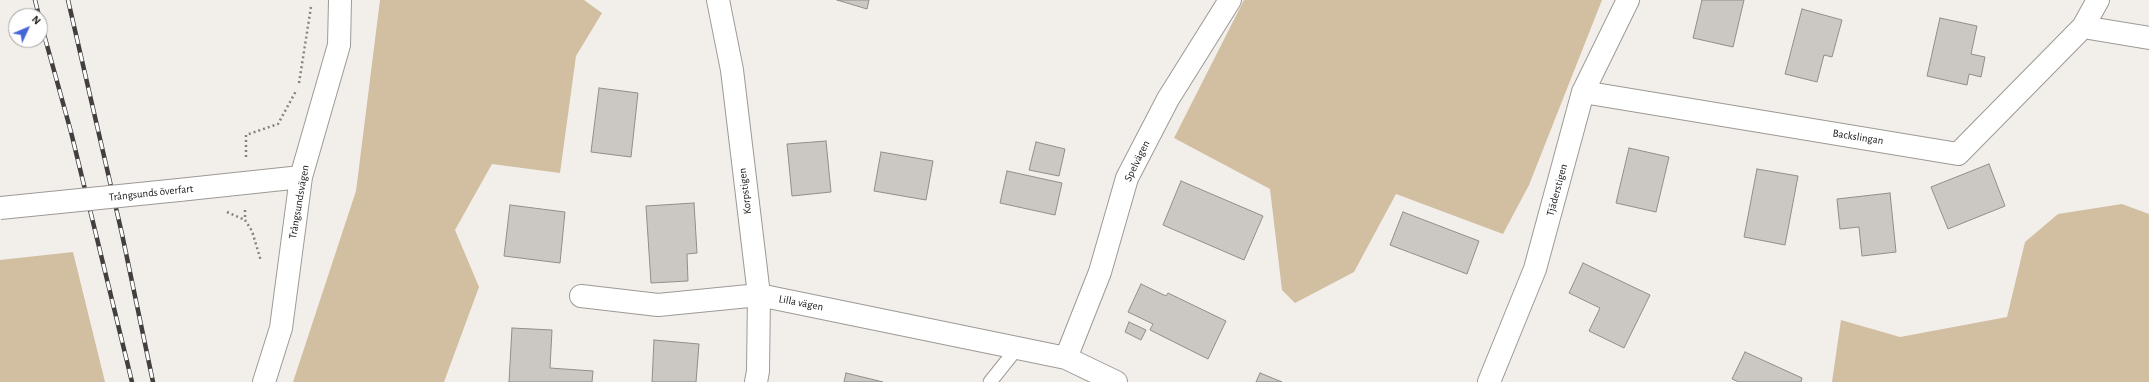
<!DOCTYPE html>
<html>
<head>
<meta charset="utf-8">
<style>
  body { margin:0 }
  #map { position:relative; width:2149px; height:382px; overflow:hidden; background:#f2efeb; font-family:"Alegreya Sans",sans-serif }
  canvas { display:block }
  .north { position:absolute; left:8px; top:8px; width:40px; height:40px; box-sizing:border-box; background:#fff; border:1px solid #a3a2a1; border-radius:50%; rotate:46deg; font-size:11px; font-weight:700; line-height:16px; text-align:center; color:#181715 }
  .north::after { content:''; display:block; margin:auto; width:14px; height:18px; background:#4466d8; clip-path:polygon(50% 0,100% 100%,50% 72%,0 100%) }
</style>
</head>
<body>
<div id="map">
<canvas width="2149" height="382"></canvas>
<div class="north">N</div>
</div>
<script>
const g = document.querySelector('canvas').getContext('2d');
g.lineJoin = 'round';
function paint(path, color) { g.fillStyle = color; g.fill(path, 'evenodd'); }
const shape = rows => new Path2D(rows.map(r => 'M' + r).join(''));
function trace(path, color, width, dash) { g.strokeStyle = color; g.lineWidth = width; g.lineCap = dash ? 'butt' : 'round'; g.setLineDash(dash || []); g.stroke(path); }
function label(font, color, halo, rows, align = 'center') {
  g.font = font + ' "Alegreya Sans",sans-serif'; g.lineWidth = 3; g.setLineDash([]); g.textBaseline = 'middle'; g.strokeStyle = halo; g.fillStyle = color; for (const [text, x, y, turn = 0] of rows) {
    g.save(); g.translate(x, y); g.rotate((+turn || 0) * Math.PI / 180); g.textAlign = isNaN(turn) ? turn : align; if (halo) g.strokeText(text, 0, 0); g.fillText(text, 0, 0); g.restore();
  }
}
paint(shape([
  [380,0,584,0,602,13,576,56,560,173,492,164,455,230,479,287,444,382,293,382,356,191],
  [1244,0,1602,0,1529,185,1503,234,1396,194,1354,272,1295,303,1282,290,1270,189,1174,138],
  [2122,204,2149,214,2149,382,1832,382,1841,320,1900,337,2007,317,2025,242,2058,214],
  [73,252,105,382,0,382,0,260]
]), '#d2bea0');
const building = shape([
  [837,0,869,0,867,9,837,0],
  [1702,0,1744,0,1733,47,1693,38,1702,0],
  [1802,9,1842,20,1832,57,1824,55,1817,82,1785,74,1802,9],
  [1940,18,1977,26,1971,54,1985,57,1981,77,1969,74,1967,85,1927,76,1940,18],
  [599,88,638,93,631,157,591,152,599,88],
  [826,141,831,192,792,196,787,144,826,141],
  [1036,142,1065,149,1059,176,1029,170,1036,142],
  [1629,148,1669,157,1656,212,1616,203,1629,148],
  [881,152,933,161,926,200,874,191,881,152],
  [1989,164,2005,206,1948,229,1931,187,1989,164],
  [1757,169,1798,176,1785,245,1744,237,1757,169],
  [1007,171,1062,183,1055,215,1000,203,1007,171],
  [1181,181,1263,216,1244,260,1163,225,1181,181],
  [1890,193,1896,252,1862,256,1859,227,1840,229,1837,199,1890,193],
  [694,203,697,253,687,254,688,281,651,283,646,206,694,203],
  [510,205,565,212,560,263,504,256,510,205],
  [1403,212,1479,241,1467,274,1390,245,1403,212],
  [1583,263,1650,295,1624,348,1589,331,1600,308,1569,293,1583,263],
  [1141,284,1166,296,1168,293,1226,321,1208,359,1150,330,1153,324,1128,312,1141,284],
  [1129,322,1146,330,1141,340,1125,332,1129,322],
  [512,328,552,330,550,368,593,371,592,382,509,382,512,328],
  [654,340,699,344,696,382,652,382,654,340],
  [1745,352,1802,378,1801,382,1739,382,1732,379,1745,352],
  [846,373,883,382,844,382,846,373],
  [1260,373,1282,382,1256,382,1260,373]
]);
paint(building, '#cbc8c4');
trace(building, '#918e8a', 1);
const lane = shape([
  [990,382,1018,347]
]);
const street = shape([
  [718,0,732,70,759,295,758,371,756,382],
  [2083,27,2149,38],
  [1583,92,1958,154,2083,27,2098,0],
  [179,190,301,177],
  [581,296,658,305,759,295,1066,358,1116,382],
  [1066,358,1100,272,1127,178,1168,99,1230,0],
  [264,382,281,328,301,177,339,45,340,0],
  [1489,382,1535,269,1583,92,1628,0]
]);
trace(lane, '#9d9a96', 15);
trace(street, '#9d9a96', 24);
trace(shape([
  [299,83,311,7],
  [246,157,246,135,278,124,296,91],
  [245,210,245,220,252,231,261,261],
  [227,212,245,220]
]), '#84827f', 2.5, [2, 3]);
trace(lane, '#fff', 13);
trace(street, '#fff', 22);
const rail = shape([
  [35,0,39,16],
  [68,0,122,234,153,382],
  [40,20,71,132,132,382]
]);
trace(rail, '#42403e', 4.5);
trace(rail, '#fff', 3, [9]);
const streetBridge = shape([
  [0,208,179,190]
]);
trace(streetBridge, '#9d9a96', 24, []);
trace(streetBridge, '#fff', 22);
label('11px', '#181715', '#fff', [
  ["Backslingan",1858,137,9],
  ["Spelvägen",1137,161,-64],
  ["Tjäderstigen",1557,190,-75],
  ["Korpstigen",745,191,-97],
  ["Trångsunds överfart",151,193,-6],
  ["Trångsundsvägen",299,202,-80],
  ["Lilla vägen",801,303,11]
]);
</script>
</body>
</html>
